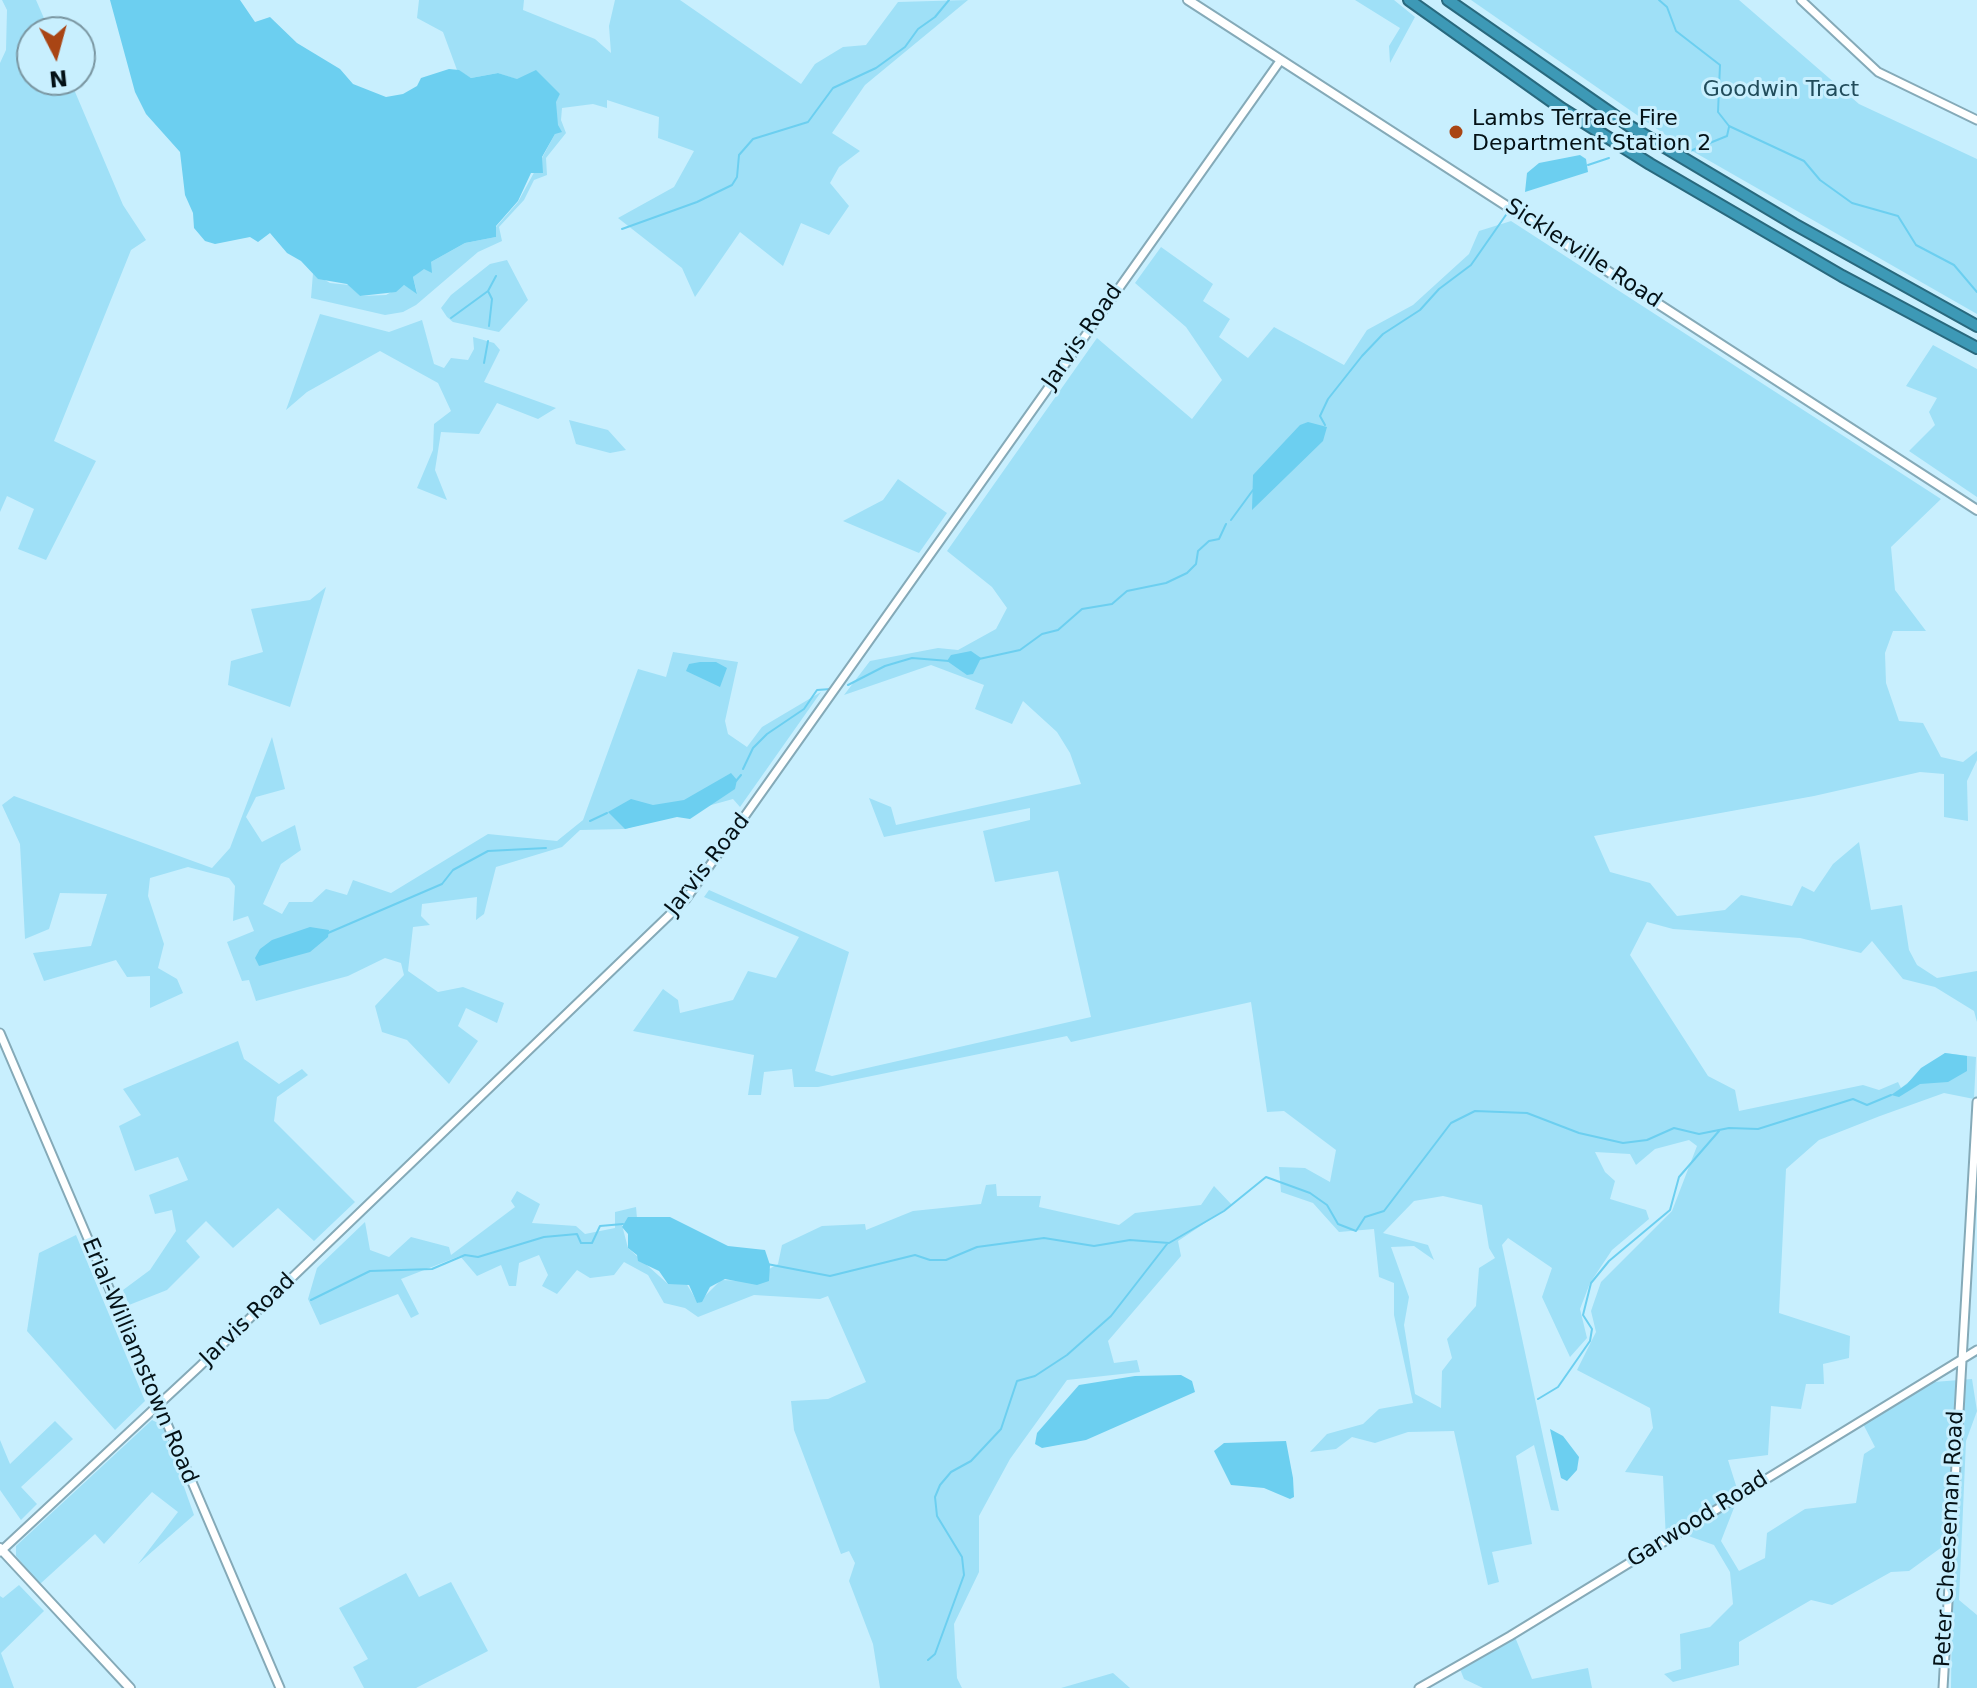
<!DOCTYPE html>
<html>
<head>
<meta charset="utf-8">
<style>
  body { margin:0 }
  #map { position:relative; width:1977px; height:1688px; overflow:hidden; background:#c8effe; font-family:"DejaVu Sans",sans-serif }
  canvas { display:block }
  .north { position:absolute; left:16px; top:16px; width:80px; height:80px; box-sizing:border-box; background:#c8effe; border:2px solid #7a96a1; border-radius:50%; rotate:174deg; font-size:22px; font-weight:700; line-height:32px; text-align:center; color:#041116 }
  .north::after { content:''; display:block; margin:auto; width:28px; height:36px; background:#a94514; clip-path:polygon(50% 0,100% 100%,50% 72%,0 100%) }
</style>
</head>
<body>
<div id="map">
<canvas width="1977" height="1688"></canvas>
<div class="north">N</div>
</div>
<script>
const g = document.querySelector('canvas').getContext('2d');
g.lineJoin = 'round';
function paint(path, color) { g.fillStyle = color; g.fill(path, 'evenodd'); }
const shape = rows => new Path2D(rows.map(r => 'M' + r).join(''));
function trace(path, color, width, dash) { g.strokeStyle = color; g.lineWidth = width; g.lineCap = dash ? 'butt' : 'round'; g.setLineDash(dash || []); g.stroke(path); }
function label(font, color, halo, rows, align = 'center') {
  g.font = font + ' "DejaVu Sans",sans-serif'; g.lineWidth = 6; g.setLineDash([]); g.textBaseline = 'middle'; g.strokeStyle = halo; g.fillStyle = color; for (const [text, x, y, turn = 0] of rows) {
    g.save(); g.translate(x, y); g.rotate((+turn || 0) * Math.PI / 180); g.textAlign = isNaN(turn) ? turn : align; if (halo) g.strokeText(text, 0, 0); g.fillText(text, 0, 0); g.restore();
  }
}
paint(shape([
  [2,0,36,0,50,32,32,32,32,80,70,80,123,205,146,240,131,250,54,441,96,461,46,560,18,549,34,509,7,496,0,512,0,63,6,50,7,10],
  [419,0,524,0,523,10,595,39,611,53,609,26,615,0,680,0,801,84,815,64,843,47,866,45,898,2,968,0,865,85,832,133,860,151,839,167,830,183,849,206,829,235,801,223,783,266,740,232,695,297,682,268,618,218,674,187,694,151,658,138,659,117,607,100,607,108,593,104,562,108,561,120,566,133,546,158,547,175,534,180,524,200,499,227,502,241,478,252,416,305,403,312,385,315,311,298,313,273,330,283,349,285,360,296,386,295,404,285,417,293,413,277,431,262,465,243,496,237,496,227,518,202,555,134,556,101,560,94,498,73,471,78,457,70,443,32,417,18],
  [1355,0,1394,0,1415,17,1390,63,1389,46,1400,28],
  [1471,0,1739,0,1859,104,1977,159,1977,314,1673,140],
  [1511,221,1941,499,1891,547,1895,590,1926,631,1893,631,1885,653,1886,683,1899,721,1923,723,1941,757,1963,762,1977,751,1977,760,1967,781,1968,821,1944,817,1944,774,1920,772,1814,796,1594,836,1610,872,1650,883,1677,916,1725,910,1741,895,1792,906,1802,886,1814,892,1833,864,1859,842,1871,910,1902,905,1909,950,1917,965,1937,978,1977,971,1977,1022,1974,1011,1935,987,1903,979,1872,941,1861,953,1800,938,1673,929,1647,922,1630,955,1708,1076,1735,1090,1739,1111,1863,1085,1879,1090,1898,1082,1901,1088,1945,1053,1976,1057,1974,1099,1944,1093,1880,1116,1819,1140,1786,1169,1779,1313,1850,1336,1849,1358,1823,1364,1824,1384,1806,1384,1801,1409,1771,1406,1768,1455,1728,1460,1739,1495,1721,1541,1739,1571,1765,1558,1767,1533,1805,1509,1856,1503,1864,1454,1875,1447,1860,1418,1921,1383,1972,1379,1977,1411,1966,1441,1959,1600,1977,1615,1977,1688,1951,1688,1953,1539,1909,1571,1891,1572,1832,1605,1811,1600,1739,1642,1739,1665,1673,1682,1664,1674,1681,1669,1680,1634,1710,1627,1733,1604,1730,1572,1714,1545,1680,1533,1666,1540,1663,1476,1625,1472,1653,1428,1650,1408,1577,1370,1596,1332,1591,1311,1601,1282,1672,1211,1697,1146,1689,1140,1655,1149,1636,1165,1630,1154,1595,1152,1605,1172,1615,1181,1610,1199,1646,1210,1649,1219,1612,1250,1590,1283,1580,1309,1587,1338,1570,1357,1542,1297,1552,1268,1508,1238,1502,1245,1559,1511,1551,1510,1534,1445,1516,1456,1532,1544,1492,1552,1499,1582,1488,1585,1454,1431,1408,1432,1375,1443,1352,1437,1336,1449,1310,1452,1327,1434,1363,1424,1379,1409,1413,1403,1394,1315,1394,1283,1379,1277,1374,1229,1339,1232,1313,1203,1281,1192,1279,1167,1305,1168,1330,1182,1336,1150,1284,1111,1267,1112,1251,1002,1071,1042,1067,1036,818,1087,794,1087,792,1069,764,1072,761,1095,748,1095,754,1055,633,1031,663,989,678,1000,680,1013,733,1000,748,971,776,978,799,937,704,897,709,890,849,952,815,1071,832,1076,1091,1017,1058,871,995,882,983,831,1030,820,1030,808,884,837,869,798,891,807,896,825,1081,784,1070,753,1057,732,1023,701,1012,724,975,709,984,685,931,665,844,695,870,661,938,648,958,650,996,629,1007,608,992,587,947,551,1097,338,1192,419,1222,380,1186,327,1135,283,1161,247,1213,284,1203,301,1230,319,1219,337,1248,358,1274,327,1344,365,1367,330,1413,305,1469,254,1479,231],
  [1443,1196,1482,1205,1489,1248,1495,1258,1479,1268,1476,1306,1447,1339,1452,1358,1442,1371,1441,1408,1415,1394,1404,1325,1409,1297,1391,1247,1414,1246,1434,1260,1428,1245,1383,1233,1414,1201],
  [507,260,528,300,499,332,453,322,447,317,441,308,451,295,490,264],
  [320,314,389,332,422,320,434,364,444,368,451,358,468,360,474,349,473,337,494,343,500,350,484,382,556,408,538,419,497,403,479,434,441,432,435,470,447,500,417,488,433,450,434,424,451,411,438,383,380,351,307,392,286,410],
  [1933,345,1977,369,1977,497,1909,451,1935,425,1929,412,1937,398,1906,386],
  [569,420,608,430,626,450,610,453,576,444],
  [898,479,947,513,919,553,843,521,883,500],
  [326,587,290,707,228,685,231,661,263,652,251,609,310,600],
  [673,652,738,662,725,721,728,734,747,747,762,727,821,692,740,807,733,799,625,829,580,830,562,847,496,867,484,914,476,920,477,897,422,904,421,916,430,925,413,927,408,971,438,992,463,987,504,1003,497,1023,466,1008,458,1026,478,1041,449,1084,407,1040,382,1032,375,1006,404,975,401,963,385,958,348,976,256,1001,249,980,242,981,227,942,254,931,248,916,233,921,235,886,229,878,188,867,150,878,148,896,164,944,158,968,177,979,183,993,150,1008,150,976,127,977,116,960,44,981,33,953,91,946,107,894,60,893,49,929,25,939,20,844,2,805,14,796,212,868,230,848,272,737,285,789,256,797,246,817,262,842,295,825,301,850,281,864,263,904,282,914,289,902,312,902,326,889,347,895,353,880,391,893,488,834,557,841,583,820,638,669,666,677],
  [238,1041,244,1059,279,1084,302,1069,308,1075,277,1097,274,1121,355,1202,314,1241,278,1208,233,1248,206,1221,186,1241,200,1257,167,1290,129,1305,123,1290,150,1270,176,1231,172,1210,155,1214,149,1195,188,1180,178,1157,135,1171,119,1126,141,1115,123,1089],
  [996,1184,997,1196,1041,1196,1039,1207,1119,1225,1135,1213,1201,1205,1214,1186,1232,1205,1178,1241,1181,1256,1108,1341,1114,1363,1137,1360,1140,1372,1067,1380,1010,1459,979,1516,979,1572,954,1624,957,1678,962,1688,880,1688,873,1644,849,1581,855,1563,849,1551,841,1554,794,1430,791,1401,828,1399,866,1382,828,1296,820,1299,754,1295,698,1317,685,1308,664,1303,648,1275,624,1262,614,1275,590,1278,577,1270,557,1294,542,1286,548,1275,539,1255,519,1263,516,1286,509,1286,501,1265,477,1276,460,1256,401,1279,419,1314,411,1318,398,1294,320,1325,308,1299,317,1268,365,1222,370,1250,389,1257,411,1237,449,1247,451,1255,515,1207,511,1201,517,1191,540,1204,532,1223,576,1226,585,1234,615,1228,615,1212,636,1207,637,1218,622,1225,628,1248,668,1284,686,1283,698,1303,721,1280,748,1281,778,1264,782,1245,822,1226,865,1224,866,1230,913,1211,981,1204,986,1185],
  [76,1235,145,1401,115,1430,27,1331,39,1253],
  [152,1420,162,1425,194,1515,138,1564,178,1512,152,1492,104,1544,95,1534,40,1584,16,1556,16,1546],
  [55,1421,73,1439,21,1487,37,1504,21,1520,0,1490,0,1440,10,1464],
  [406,1573,419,1597,451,1582,488,1651,416,1688,364,1688,353,1667,368,1659,339,1608],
  [19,1585,44,1611,1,1653,14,1688,0,1688,0,1596,3,1598],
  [1513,1632,1532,1679,1588,1668,1592,1688,1483,1688,1464,1679,1458,1664],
  [1113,1673,1130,1688,1061,1688]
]), '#9fe0f7');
paint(shape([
  [110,0,240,0,255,22,270,17,297,43,340,69,353,84,386,97,403,94,417,86,421,78,449,69,459,70,471,78,498,73,517,79,536,70,560,94,556,102,558,125,562,132,555,134,542,157,543,173,531,173,518,201,496,226,496,237,465,243,431,262,432,273,424,269,413,277,417,294,404,285,396,292,360,296,347,284,318,279,301,261,287,253,270,233,258,242,250,237,215,244,205,241,194,228,193,213,185,195,180,152,146,114,135,92],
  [1580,155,1586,159,1588,172,1525,192,1527,173,1539,163],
  [1308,422,1327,427,1323,441,1252,510,1253,475,1300,425],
  [971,651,981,658,973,674,967,675,947,661,951,655],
  [700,662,716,662,727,668,720,687,686,671,689,664],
  [731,773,737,780,735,789,690,819,677,817,625,829,608,812,631,799,653,805,684,800],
  [310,927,329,930,328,937,310,952,259,966,255,958,260,949,272,940],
  [1945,1053,1967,1056,1967,1071,1948,1082,1920,1084,1899,1097,1891,1095,1907,1084,1921,1068],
  [628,1217,670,1217,728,1246,765,1250,770,1265,769,1281,757,1285,725,1279,710,1287,702,1302,697,1303,689,1285,668,1284,659,1271,638,1261,637,1255,628,1248,628,1234,622,1227],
  [1181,1375,1192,1381,1195,1392,1086,1440,1042,1448,1035,1444,1037,1433,1079,1385,1135,1376],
  [1550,1429,1563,1436,1579,1457,1577,1470,1567,1481,1561,1478],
  [1286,1441,1293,1478,1294,1497,1290,1499,1264,1488,1231,1485,1214,1451,1224,1443]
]), '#6ccff0');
trace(shape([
  [1659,0,1667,7,1676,31,1720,65,1718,112,1729,126,1804,161,1820,180,1852,203,1898,216,1916,245,1954,265,1977,292],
  [1690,151,1727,136,1729,127],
  [1588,165,1609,158],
  [622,229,697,202,732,185,737,177,739,155,753,139,808,122,833,88,876,68,905,47,918,29,935,17,949,0],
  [451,318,488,291],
  [489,326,492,299,488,291,496,276],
  [484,363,488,341],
  [1325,425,1320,416,1328,399,1362,356,1383,334,1420,310,1439,289,1471,265,1508,212],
  [1231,520,1253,490],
  [979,659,1020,650,1042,634,1058,630,1082,609,1112,604,1127,591,1166,583,1187,573,1196,564,1198,551,1209,541,1219,539,1226,524],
  [848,685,885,666,912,658,949,661],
  [743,769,753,748,767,734,804,709,817,690,831,689],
  [736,781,741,775],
  [590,821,607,813],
  [328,933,442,884,453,870,488,851,546,848],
  [767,1264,830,1276,915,1255,930,1260,946,1260,977,1247,1044,1238,1094,1246,1130,1240,1169,1243,1224,1211,1266,1177,1310,1193,1327,1205,1338,1224,1356,1231,1365,1217,1384,1211,1451,1123,1475,1111,1527,1113,1579,1133,1623,1143,1647,1140,1674,1128,1699,1134,1729,1128,1758,1129,1853,1099,1867,1105,1891,1095],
  [311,1300,370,1271,432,1269,465,1255,478,1257,544,1237,577,1234,581,1243,592,1243,600,1226,623,1224],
  [1538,1399,1558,1387,1590,1341,1592,1329,1583,1315,1591,1283,1609,1261,1670,1210,1679,1177,1719,1131],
  [928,1660,935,1654,964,1575,962,1557,937,1516,935,1497,940,1485,951,1472,971,1461,1001,1429,1017,1381,1035,1376,1067,1355,1111,1316,1167,1244]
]), '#6ccff0', 2);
const tertiary = shape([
  [1801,0,1878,72,1977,120],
  [0,1033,280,1688],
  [0,1552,199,1367,686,899,1280,61],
  [1419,1688,1510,1636,1977,1350],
  [1943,1688,1977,1102]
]);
const secondary = shape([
  [1188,0,1977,510],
  [0,1548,130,1688]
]);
const motorway = shape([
  [1409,0,1561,108,1650,164,1842,276,1977,348],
  [1448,0,1631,127,1794,224,1977,326]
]);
trace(tertiary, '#85aab8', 11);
trace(secondary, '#85aab8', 12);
trace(motorway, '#29697e', 14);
trace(tertiary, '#fff', 7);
trace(secondary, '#fff', 8);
trace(motorway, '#3d99b6', 10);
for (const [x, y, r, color] of [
  [1456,132,8,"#a94514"]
]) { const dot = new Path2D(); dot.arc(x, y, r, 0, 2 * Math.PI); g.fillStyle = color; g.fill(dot); trace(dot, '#c8effe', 3); }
label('22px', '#214c5b', '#c8effe', [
  ["Goodwin Tract",1781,90]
]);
label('22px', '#041116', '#c8effe', [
  ["Lambs Terrace Fire",1472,119],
  ["Department Station 2",1472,144]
], 'left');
label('22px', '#041116', '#c8effe', [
  ["Sicklerville Road",1583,254,33],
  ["Jarvis Road",1083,337,-55],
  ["Jarvis Road",708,865,-52],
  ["Jarvis Road",248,1320,-44],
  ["Erial-Williamstown Road",139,1361,67],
  ["Garwood Road",1698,1520,-32],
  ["Peter Cheeseman Road",1950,1539,-87]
]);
</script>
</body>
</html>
